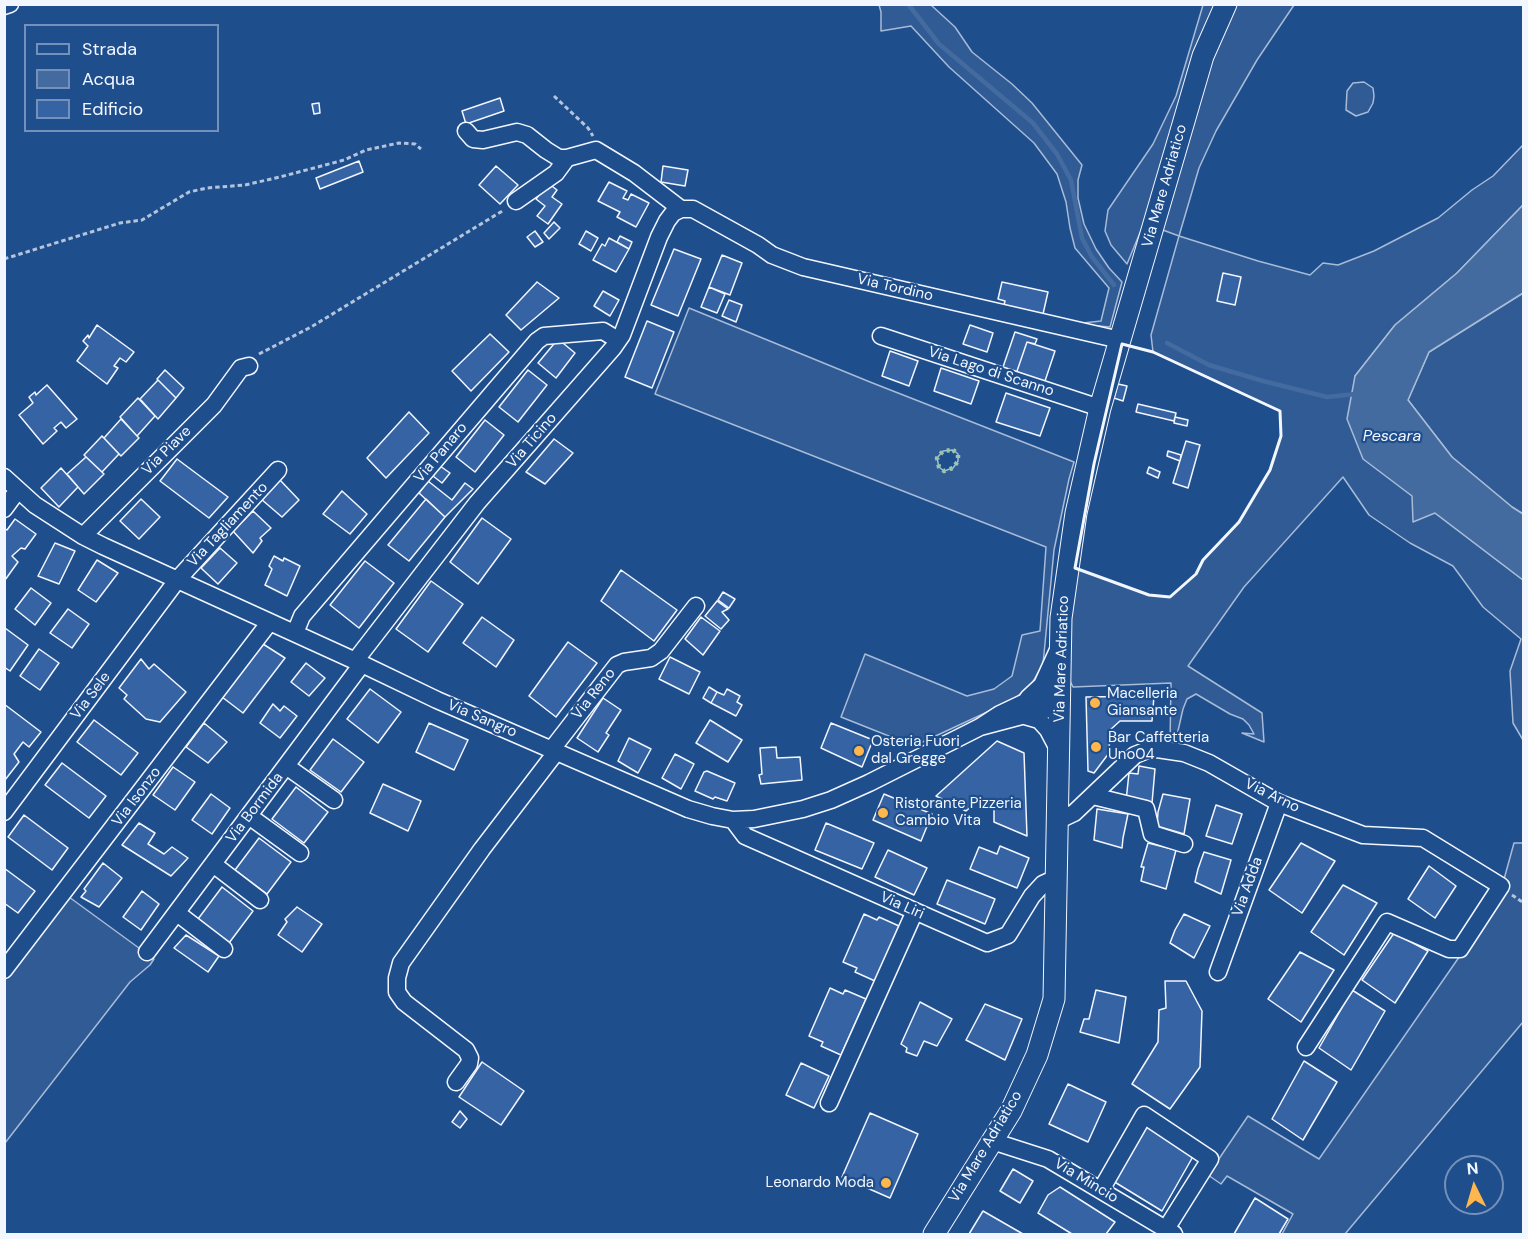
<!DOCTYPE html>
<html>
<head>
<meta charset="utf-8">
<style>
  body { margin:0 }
  #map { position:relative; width:1528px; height:1239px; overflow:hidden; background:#1f4e8c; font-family:"DM Sans",sans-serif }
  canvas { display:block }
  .frame { position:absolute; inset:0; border:6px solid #f2f6ff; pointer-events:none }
  .legend { position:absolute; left:24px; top:24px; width:195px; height:108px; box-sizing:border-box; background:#1f4e8c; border:2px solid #7391ba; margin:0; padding:8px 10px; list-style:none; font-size:18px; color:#f2f6ff }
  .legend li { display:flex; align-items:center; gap:12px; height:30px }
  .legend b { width:30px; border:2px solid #7391ba }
  .north { position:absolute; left:1444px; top:1155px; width:60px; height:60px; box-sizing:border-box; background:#1f4e8c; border:2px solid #7391ba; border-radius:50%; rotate:355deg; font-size:16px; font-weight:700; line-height:24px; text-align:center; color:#f2f6ff }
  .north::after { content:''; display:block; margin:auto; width:21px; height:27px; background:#ffb74d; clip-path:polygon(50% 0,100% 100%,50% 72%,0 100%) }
</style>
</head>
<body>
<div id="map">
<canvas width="1528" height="1239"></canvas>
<div class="frame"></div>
<ul class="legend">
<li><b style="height:8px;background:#1f4e8c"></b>Strada</li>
<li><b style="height:16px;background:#446ba0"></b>Acqua</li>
<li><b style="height:16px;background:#3563a3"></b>Edificio</li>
</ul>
<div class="north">N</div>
</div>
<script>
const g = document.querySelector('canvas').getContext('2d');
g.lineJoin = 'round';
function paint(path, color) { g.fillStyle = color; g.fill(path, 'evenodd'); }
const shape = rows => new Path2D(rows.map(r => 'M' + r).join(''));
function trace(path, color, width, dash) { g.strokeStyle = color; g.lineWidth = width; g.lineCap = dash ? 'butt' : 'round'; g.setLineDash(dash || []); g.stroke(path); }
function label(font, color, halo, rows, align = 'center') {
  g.font = font + ' "DM Sans",sans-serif'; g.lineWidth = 4.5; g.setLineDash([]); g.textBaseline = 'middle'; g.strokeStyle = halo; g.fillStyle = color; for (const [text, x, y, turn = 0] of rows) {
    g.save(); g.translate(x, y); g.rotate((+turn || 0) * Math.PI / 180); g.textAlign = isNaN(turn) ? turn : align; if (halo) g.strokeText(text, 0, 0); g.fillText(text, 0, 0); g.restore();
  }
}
const built = shape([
  [879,5,931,5,955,27,972,52,1012,84,1032,103,1082,165,1078,180,1078,198,1084,224,1096,249,1109,268,1122,282,1110,327,1074,324,1101,321,1109,288,1075,248,1070,228,1066,202,1057,174,1034,143,949,67,911,26,881,31,881,12,879,5],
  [1203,5,1294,5,1257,60,1216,131,1199,168,1179,236,1258,261,1310,275,1323,263,1338,265,1374,251,1438,218,1472,190,1493,176,1523,145,1523,205,1457,273,1395,325,1355,376,1364,459,1523,580,1523,740,1513,723,1510,671,1521,639,1483,607,1453,566,1410,543,1369,515,1343,477,1244,587,1188,666,1262,713,1264,742,1242,733,1254,734,1249,725,1243,719,1230,714,1196,694,1187,699,1183,709,1175,744,1170,743,1171,683,1073,687,1068,677,1068,634,1075,568,1149,595,1170,597,1196,574,1203,560,1239,522,1270,470,1281,436,1280,411,1153,352,1151,335,1179,236,1144,223,1127,264,1111,245,1105,231,1108,210,1153,144,1176,96,1203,5],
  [1364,82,1373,88,1374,96,1373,103,1368,112,1356,116,1346,110,1347,91,1353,83,1364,82],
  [1523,293,1523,514,1512,507,1452,457,1408,400,1429,352,1523,293],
  [689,308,870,382,1074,462,1069,479,1054,550,1043,664,1031,685,1013,700,914,746,841,717,865,654,967,696,994,689,1012,676,1022,635,1040,631,1046,547,655,394,689,308],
  [953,450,958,454,958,461,953,468,944,471,939,467,937,458,943,451,953,450],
  [1514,843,1523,843,1523,1022,1345,1234,1282,1234,1293,1214,1227,1176,1221,1184,1208,1175,1248,1116,1319,1159,1498,901,1514,843],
  [69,897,154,959,150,965,130,982,5,1143,5,973,69,897]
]);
paint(built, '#305b95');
trace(built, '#a8bbd7', 1.5);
const water = shape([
  [1523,205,1523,293,1429,352,1408,400,1452,457,1512,507,1523,514,1523,580,1435,513,1413,522,1412,496,1363,459,1347,419,1355,376,1395,325,1457,273,1523,205]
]);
paint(water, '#446ba0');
trace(water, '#a8bbd7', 1.5);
trace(shape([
  [908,4,939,44,1033,123,1057,154,1071,180,1082,238,1092,257,1114,285],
  [1167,343,1209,365,1263,381,1327,397,1356,394]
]), '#446ba0', 4.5);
const building = shape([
  [500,98,504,111,466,124,462,111,500,98],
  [319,103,320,113,314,114,312,104,319,103],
  [359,161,363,172,320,189,316,178,359,161],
  [496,166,518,185,500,204,479,185,496,166],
  [663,166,688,170,685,186,661,182,663,166],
  [609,182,627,191,623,198,628,200,631,194,649,203,636,227,617,217,620,212,598,201,609,182],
  [548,183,557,190,552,197,562,204,548,224,537,216,545,206,536,199,548,183],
  [554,222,560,228,549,239,544,233,554,222],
  [535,231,543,242,535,247,527,237,535,231],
  [586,231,598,238,591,251,579,244,586,231],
  [620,236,632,242,629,249,617,242,620,236],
  [609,238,629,249,616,272,593,260,602,244,605,246,609,238],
  [674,249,701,259,678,316,651,305,674,249],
  [722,255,742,263,730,295,709,287,722,255],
  [1223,273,1241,277,1235,305,1217,301,1223,273],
  [537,282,559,298,521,330,506,315,537,282],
  [1002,282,1048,292,1043,314,1004,305,1005,301,998,299,1002,282],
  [709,287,725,294,717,313,701,307,709,287],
  [603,291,619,300,610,316,594,306,603,291],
  [729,300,742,305,736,322,722,316,729,300],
  [647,321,674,332,652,388,625,377,647,321],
  [97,325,134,352,126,362,120,358,114,366,118,368,107,384,77,361,88,346,83,341,88,335,89,338,97,325],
  [970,325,993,333,987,352,963,344,970,325],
  [1015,332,1037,339,1035,344,1027,342,1016,374,1002,370,1015,332],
  [490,334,509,352,471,391,452,371,490,334],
  [558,339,575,353,556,378,538,363,558,339],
  [1027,342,1055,351,1044,384,1016,374,1027,342],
  [890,351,918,361,909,386,882,376,890,351],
  [941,368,979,381,971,404,934,391,941,368],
  [165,370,184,388,176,398,157,379,165,370],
  [528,370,547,385,518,422,499,407,528,370],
  [158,380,176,398,158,419,140,399,158,380],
  [1118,384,1127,386,1123,401,1114,398,1118,384],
  [47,385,77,419,66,428,61,422,54,428,57,431,43,444,19,415,33,403,29,397,35,392,36,395,47,385],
  [1006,393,1050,408,1040,436,996,422,1006,393],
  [138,398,155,416,137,436,120,417,138,398],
  [1138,404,1176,413,1174,421,1136,412,1138,404],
  [409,412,429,433,386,478,367,458,409,412],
  [1175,417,1188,420,1187,426,1174,423,1175,417],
  [121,419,139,438,121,456,104,438,121,419],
  [485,420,504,435,475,472,456,457,485,420],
  [102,436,119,454,102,472,84,455,102,436],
  [554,439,573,453,545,484,526,472,554,439],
  [1186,441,1200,445,1188,488,1173,483,1186,441],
  [1168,451,1181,455,1180,461,1167,456,1168,451],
  [86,457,104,474,84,494,67,474,86,457],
  [177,459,228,497,209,518,160,481,177,459],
  [440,466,450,473,442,483,433,476,440,466],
  [1149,467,1160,472,1158,478,1147,473,1149,467],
  [61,468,78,487,59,507,41,488,61,468],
  [279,479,299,500,282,517,261,499,279,479],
  [428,481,452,500,465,483,473,489,445,517,419,493,428,481],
  [342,491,367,514,350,534,323,514,342,491],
  [141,499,160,517,139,539,120,521,141,499],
  [426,499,445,517,409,561,388,545,426,499],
  [253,511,271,528,260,538,262,541,253,553,232,530,240,519,243,521,253,511],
  [482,518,511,539,478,584,450,562,482,518],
  [15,519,36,534,25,549,21,548,12,556,18,562,5,580,4,528,7,530,15,519],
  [55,543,75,551,59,584,38,576,55,543],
  [220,548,237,563,218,584,201,568,220,548],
  [274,556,283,561,284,558,300,566,287,596,265,585,272,569,269,566,274,556],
  [97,560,118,573,96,602,78,590,97,560],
  [365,561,394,583,359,628,330,605,365,561],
  [621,570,677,610,654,641,601,601,621,570],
  [431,581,463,604,428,652,396,629,431,581],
  [31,588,51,603,35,625,15,609,31,588],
  [723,592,735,599,729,608,718,600,723,592],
  [717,601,728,609,722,612,729,620,721,629,705,616,717,601],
  [68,609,89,624,72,648,50,633,68,609],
  [482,617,514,640,496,667,463,643,482,617],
  [701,617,720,631,703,655,685,639,701,617],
  [5,628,28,645,10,671,4,667,5,628],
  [568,642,597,663,556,717,529,696,568,642],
  [263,644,285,658,243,713,222,697,263,644],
  [39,649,59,663,40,690,20,676,39,649],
  [670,657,700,672,689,694,659,679,670,657],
  [141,659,149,669,154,664,186,692,160,722,146,719,124,699,127,695,119,688,141,659],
  [306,663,325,678,309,696,291,682,306,663],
  [709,687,717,692,711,703,703,698,709,687],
  [370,689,401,712,378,743,347,719,370,689],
  [727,689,740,696,737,702,742,705,736,716,711,703,717,692,724,695,727,689],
  [1154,696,1152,721,1120,721,1110,730,1109,753,1094,773,1088,771,1086,697,1154,696],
  [603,698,621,710,606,733,609,735,598,752,577,738,603,698],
  [4,704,41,732,29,747,23,742,14,754,19,762,5,780,4,704],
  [273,704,280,711,284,706,297,716,280,738,260,723,273,704],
  [94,720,138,753,121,775,77,742,94,720],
  [710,720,742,740,728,762,696,743,710,720],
  [204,723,227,742,208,763,186,747,204,723],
  [429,723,468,740,454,770,416,752,429,723],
  [831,723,873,740,862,767,821,748,831,723],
  [629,738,651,749,638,773,618,761,629,738],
  [333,739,364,762,341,792,310,770,333,739],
  [997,741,1024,753,1027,836,994,822,994,806,979,800,966,811,936,796,997,741],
  [776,747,777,758,800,757,802,780,761,784,759,775,762,774,760,748,776,747],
  [675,754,694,764,681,789,662,778,675,754],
  [62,763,106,796,89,818,45,785,62,763],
  [1139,766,1155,769,1152,803,1126,801,1129,773,1138,774,1139,766],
  [173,767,195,782,175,810,153,795,173,767],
  [707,771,735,783,727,801,715,797,713,799,695,791,704,772,707,771],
  [383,784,421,801,408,831,370,813,383,784],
  [296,787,328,812,304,843,272,819,296,787],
  [211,794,230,808,212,834,192,820,211,794],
  [884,794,932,814,921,841,873,820,884,794],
  [1163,794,1190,799,1184,834,1157,826,1158,812,1163,794],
  [1216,805,1242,814,1232,844,1206,836,1216,805],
  [1097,809,1128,814,1123,838,1122,848,1094,840,1097,809],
  [24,815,68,848,52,870,8,837,24,815],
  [139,823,155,833,148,844,164,854,172,847,188,858,171,876,122,845,139,823],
  [826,823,874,843,862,869,815,850,826,823],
  [259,838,291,862,267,894,235,870,259,838],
  [1148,843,1176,850,1166,889,1141,881,1144,867,1141,867,1148,843],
  [1301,843,1335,861,1302,913,1269,890,1301,843],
  [1000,846,1029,858,1017,888,970,869,979,847,997,854,1000,846],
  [888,850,927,868,914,895,875,877,888,850],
  [1204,852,1231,860,1221,894,1195,882,1198,869,1204,852],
  [103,863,122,878,99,907,81,897,86,891,84,889,103,863],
  [1429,866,1456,886,1435,918,1408,899,1429,866],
  [4,868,35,891,18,913,4,903,4,868],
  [947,880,995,899,985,924,937,904,947,880],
  [1343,885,1377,903,1344,955,1311,932,1343,885],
  [222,887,253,911,229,943,198,919,222,887],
  [142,891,159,904,141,930,123,917,142,891],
  [297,907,322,924,302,952,278,935,287,922,285,919,297,907],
  [864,914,877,920,879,917,899,926,875,981,855,972,857,968,843,962,864,914],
  [1184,914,1210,926,1194,958,1170,943,1175,930,1184,914],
  [1394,933,1428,951,1395,1003,1362,980,1394,933],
  [186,935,219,956,208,972,174,948,186,935],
  [1300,952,1334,970,1301,1022,1268,999,1300,952],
  [1165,981,1186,981,1202,1011,1200,1067,1170,1109,1132,1084,1158,1042,1159,1010,1166,1008,1165,981],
  [830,988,843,994,845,990,866,999,841,1055,821,1046,823,1042,809,1036,830,988],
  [1096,990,1126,997,1119,1043,1080,1032,1084,1019,1089,1019,1096,990],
  [1352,990,1385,1011,1351,1070,1319,1048,1352,990],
  [920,1002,952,1019,937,1046,924,1041,917,1056,906,1052,907,1048,901,1044,920,1002],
  [985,1004,1022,1019,1005,1060,966,1040,985,1004],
  [1304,1061,1337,1082,1303,1140,1272,1119,1304,1061],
  [482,1062,524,1091,501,1125,459,1097,482,1062],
  [801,1063,829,1076,814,1108,786,1095,801,1063],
  [1068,1084,1106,1102,1088,1142,1049,1124,1068,1084],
  [460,1111,467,1119,460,1128,452,1122,460,1111],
  [870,1113,918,1134,890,1198,842,1177,870,1113],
  [1149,1123,1195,1153,1162,1211,1113,1181,1149,1123],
  [1013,1169,1033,1181,1020,1203,1000,1191,1013,1169],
  [1060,1187,1115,1222,1106,1234,1072,1234,1038,1213,1048,1195,1060,1187],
  [1255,1198,1288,1219,1279,1234,1234,1234,1255,1198],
  [983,1211,1023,1234,969,1234,983,1211]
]);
paint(building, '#3563a3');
trace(building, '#f2f6ff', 1.5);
const minor = shape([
  [4,6,10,4],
  [466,131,473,139,483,140,517,132,527,135,546,150,559,158,567,158,596,150,634,173,681,209],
  [516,201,556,173,567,158],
  [881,336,1100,408],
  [4,477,35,505,83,536,103,546,362,664,437,700,688,809,712,816,733,820,754,819,803,809,831,800,869,783,980,727,1000,714,1040,695,1050,694,1060,695,1048,709,980,727],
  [4,509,18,490],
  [83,536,214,405,241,368,249,366],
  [295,633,302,616,537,341,544,336,603,331,618,340],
  [355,661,477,503,613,348,622,335,659,237,667,221,673,213,681,209,693,209,758,245,772,255,803,267,1120,340],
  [1028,698,1042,685,1058,650],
  [1025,716,1039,720,1048,730,1058,749],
  [552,749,617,665,624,662,651,658,661,651,696,606],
  [286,766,334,800],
  [1093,796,1146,809,1152,834,1184,844],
  [4,812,178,579,278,470],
  [249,816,300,853],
  [733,820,745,836,987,943,1008,935,1032,896,1043,884,1056,878],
  [1057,821,1074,813,1135,755,1145,751,1157,749,1184,753,1209,763,1279,803,1363,835,1423,838,1501,886,1460,949,1449,949,1387,922,1306,1047],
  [213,864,260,900],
  [177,913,224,949],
  [147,952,362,664],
  [4,970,269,623],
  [1218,972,1279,803],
  [456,1082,469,1064,470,1058,466,1050,404,1002,397,992,397,978,401,963,482,849,557,751],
  [829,1103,915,911],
  [992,1141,1048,1159,1174,1234],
  [1101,1190,1144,1115,1210,1159,1166,1229]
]);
const major = shape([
  [934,1234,1011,1111,1037,1055,1054,999,1061,618,1076,513,1100,408,1203,56,1226,4]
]);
trace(minor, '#f2f6ff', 19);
trace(major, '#f2f6ff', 23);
trace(shape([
  [554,96,588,128,593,136],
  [4,259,120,223,142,220,189,192,207,188,245,185,280,177,344,160,366,150,399,143,415,144,421,149],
  [259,354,311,327,504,210],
  [1512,895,1524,903]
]), '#b3c4dc', 3, [4.5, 3]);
trace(minor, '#1f4e8c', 16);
trace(major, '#1f4e8c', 21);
trace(shape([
  [953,450,958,454,958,461,953,468,944,471,939,467,937,458,943,451,953,450]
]), '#97c8a6', 4.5, [3, 4.5]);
trace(shape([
  [1122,344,1153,352,1280,411,1281,436,1270,470,1239,522,1203,560,1196,574,1170,597,1149,595,1075,568,1094,464,1122,344]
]), '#f2f6ff', 3);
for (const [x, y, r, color] of [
  [1095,703,6,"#ffb74d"],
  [1096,747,6,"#ffb74d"],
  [859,751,6,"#ffb74d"],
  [883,813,6,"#ffb74d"],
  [886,1183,6,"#ffb74d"]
]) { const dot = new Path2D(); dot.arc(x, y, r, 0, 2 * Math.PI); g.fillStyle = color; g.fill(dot); trace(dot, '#1f4e8c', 2); }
label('15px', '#f2f6ff', '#1f4e8c', [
  ["Via Mare Adriatico",1165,186,-74],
  ["Via Tordino",895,288,13],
  ["Via Lago di Scanno",991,372,18],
  ["Via Ticino",532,441,-49],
  ["Via Piave",167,451,-45],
  ["Via Panaro",441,453,-50],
  ["Via Tagliamento",228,525,-47],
  ["Via Mare Adriatico",1062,659,-88],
  ["Via Reno",594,694,-52],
  ["Via Sele",91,696,-53],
  ["Via Sangro",482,719,23],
  ["Via Arno",1272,796,26],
  ["Via Isonzo",137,797,-53],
  ["Via Bormida",255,808,-53],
  ["Via Adda",1248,887,-70],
  ["Via Liri",902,906,24],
  ["Via Mare Adriatico",986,1147,-59],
  ["Via Mincio",1086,1181,31]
]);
label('15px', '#f2f6ff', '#1f4e8c', [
  ["Macelleria",1107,694],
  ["Giansante",1107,711],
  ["Bar Caffetteria",1108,738],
  ["Uno04",1108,755],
  ["Osteria Fuori",871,742],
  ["dal Gregge",871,759],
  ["Ristorante Pizzeria",895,804],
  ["Cambio Vita",895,821],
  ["Leonardo Moda",874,1183,"right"]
], 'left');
label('italic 16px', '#f2f6ff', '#1f4e8c', [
  ["Pescara",1392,437]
]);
</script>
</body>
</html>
